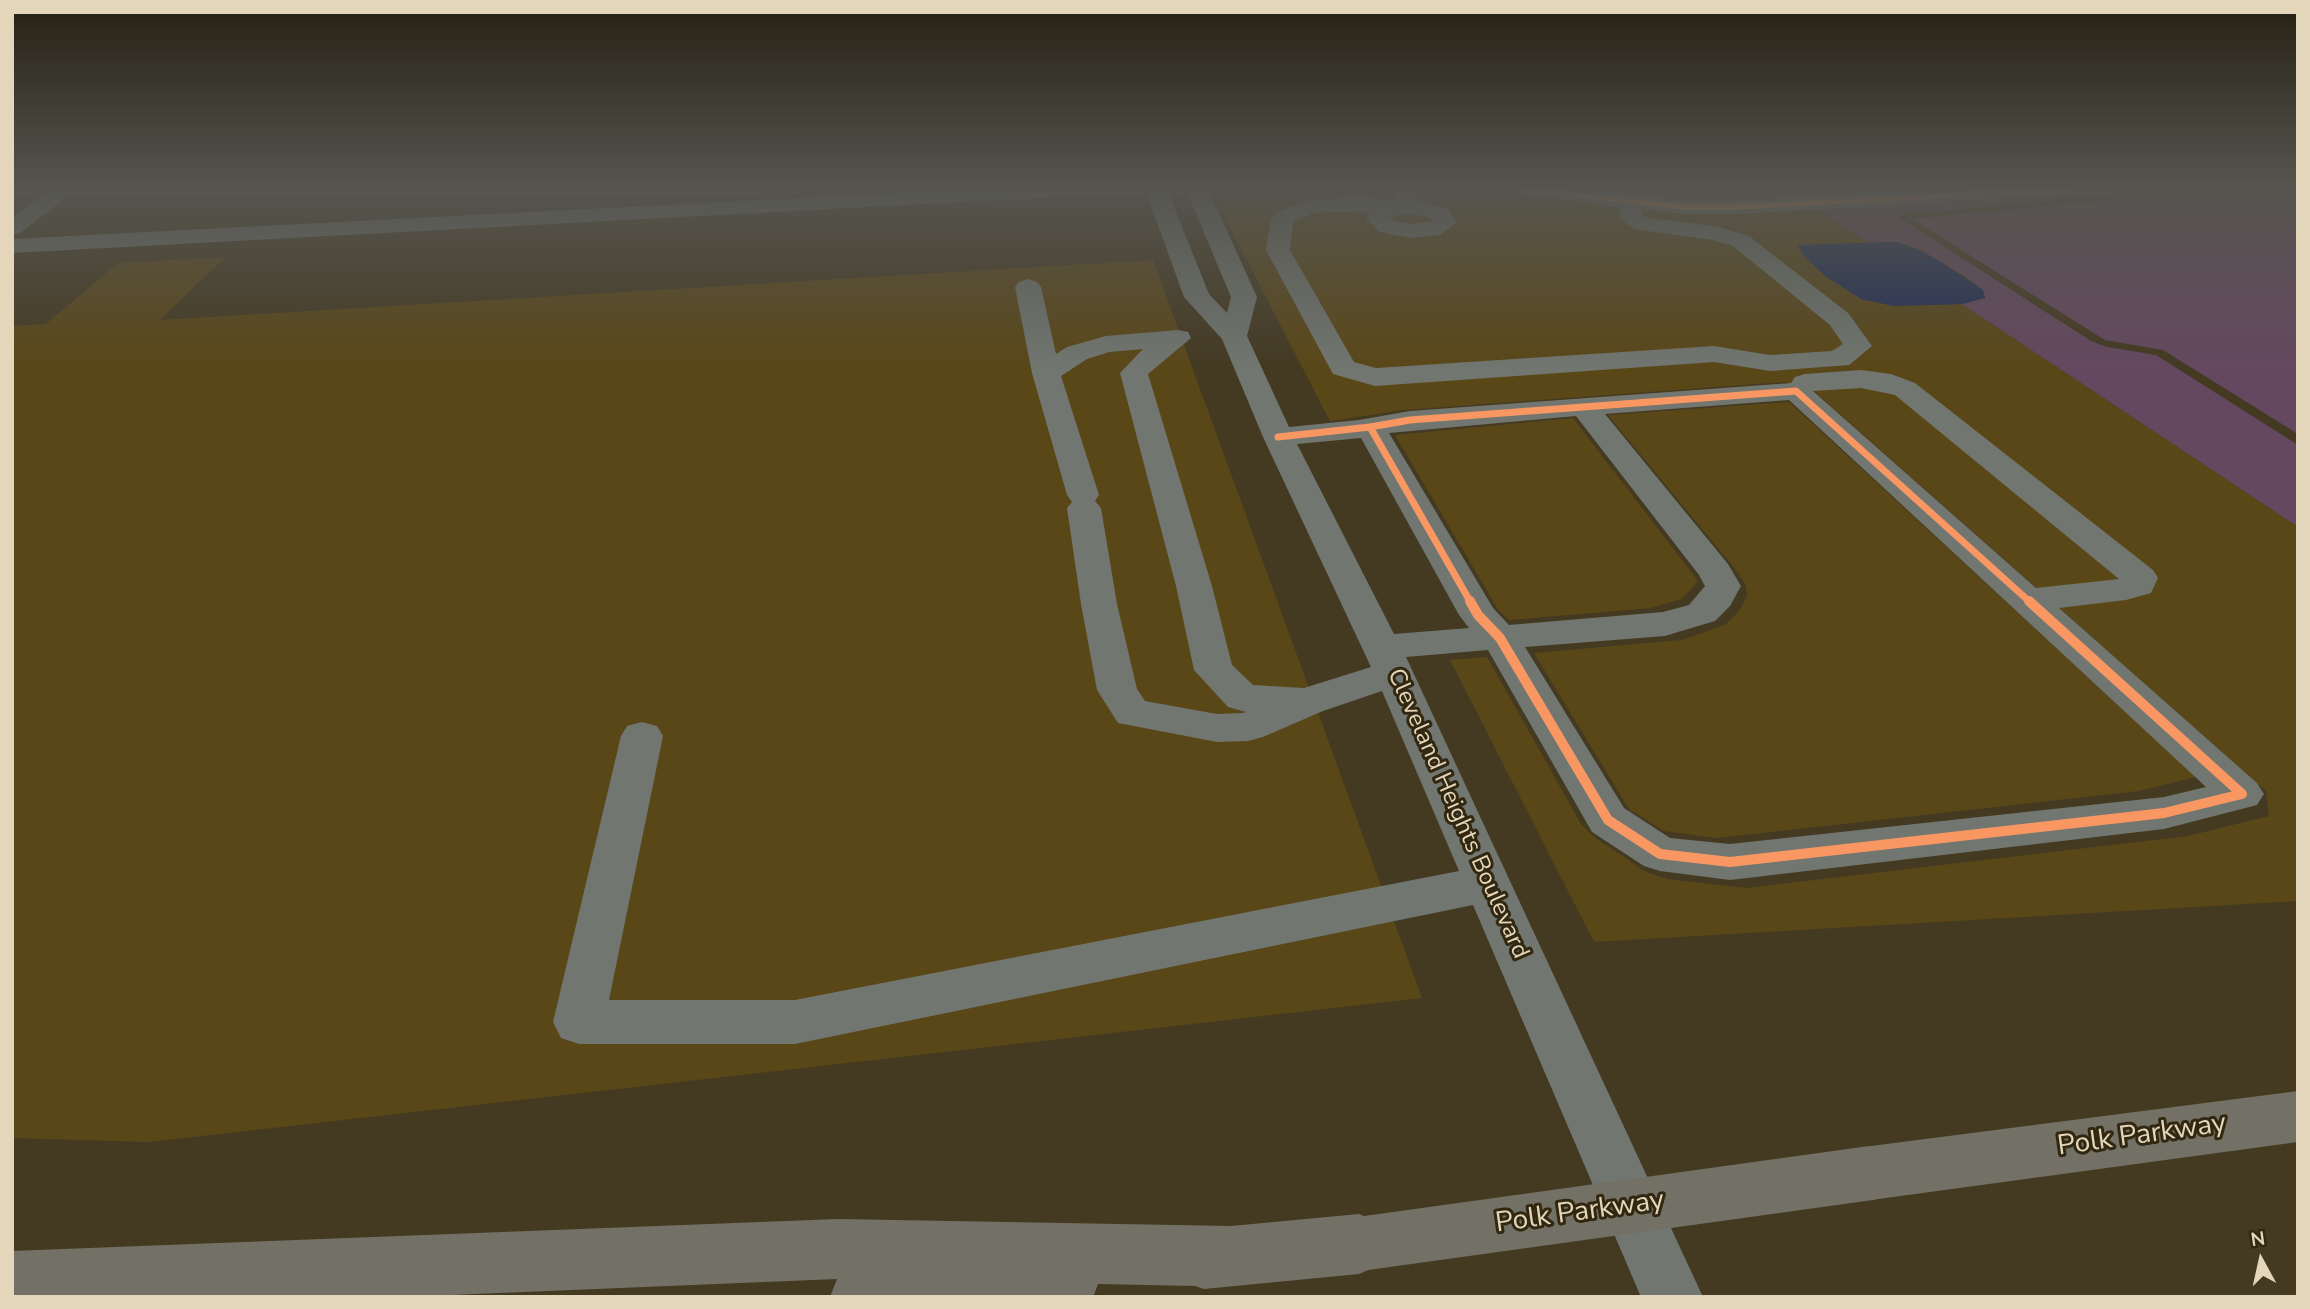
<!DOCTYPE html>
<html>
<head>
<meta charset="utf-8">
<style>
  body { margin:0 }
  #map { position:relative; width:2310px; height:1309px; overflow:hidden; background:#443a22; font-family:"Nunito Sans",sans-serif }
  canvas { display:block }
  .frame { position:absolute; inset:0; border:14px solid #e3d6ba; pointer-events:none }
  .north { position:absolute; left:2226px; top:1225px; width:70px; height:70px; -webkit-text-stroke:5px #322710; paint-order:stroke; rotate:352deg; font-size:19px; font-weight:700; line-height:28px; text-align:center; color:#e3d6ba }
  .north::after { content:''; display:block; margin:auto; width:24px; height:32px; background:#e3d6ba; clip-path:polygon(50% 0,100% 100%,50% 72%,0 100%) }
</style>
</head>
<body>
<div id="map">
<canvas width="2310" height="1309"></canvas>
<div class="frame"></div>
<div class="north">N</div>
</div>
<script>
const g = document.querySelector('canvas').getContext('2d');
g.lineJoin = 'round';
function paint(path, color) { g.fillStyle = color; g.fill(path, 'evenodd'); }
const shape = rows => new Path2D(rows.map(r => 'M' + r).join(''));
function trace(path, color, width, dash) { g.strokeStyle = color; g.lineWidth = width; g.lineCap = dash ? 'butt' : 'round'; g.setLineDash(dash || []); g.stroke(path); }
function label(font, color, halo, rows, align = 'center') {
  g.font = font + ' "Nunito Sans",sans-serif'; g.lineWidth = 6; g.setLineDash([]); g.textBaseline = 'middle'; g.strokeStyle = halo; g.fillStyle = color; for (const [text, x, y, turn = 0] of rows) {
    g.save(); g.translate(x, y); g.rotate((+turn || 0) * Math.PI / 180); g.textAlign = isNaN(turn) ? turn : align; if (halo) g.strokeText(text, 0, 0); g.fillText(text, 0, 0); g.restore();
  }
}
paint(shape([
  [1234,187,1471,187,1557,200,1684,213,1818,209,1869,243,1814,244,1893,306,1962,304,2298,527,2298,901,1594,942,1450,660,1487,657,1581,824,1594,837,1646,872,1667,879,1746,888,2188,836,2269,816,2266,791,1813,390,1785,382,1404,410,1330,421,1210,189],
  [1540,187,1954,187,1957,189,1731,201,1678,202],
  [225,257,160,320,1153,260,1422,998,149,1142,12,1138,12,326,46,324,118,263],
  [1789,402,2196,777,2139,791,1717,838,1664,831,1629,809,1534,653,1682,640,1725,625,1740,610,1747,596,1746,586,1736,570,1608,415],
  [1573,418,1698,581,1682,599,1651,608,1509,620,1499,611,1395,435]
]), '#5a4718');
paint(shape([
  [2251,187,2298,187,2298,434,2163,350,2105,340,1912,219],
  [2168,189,1903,214,1898,217,2091,341,2107,347,2156,355,2298,445,2298,527,1962,304,1985,298,1983,290,1967,278,1919,249,1896,242,1869,243,1818,209]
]), '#644860');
paint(shape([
  [1896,242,1919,250,1944,264,1983,290,1985,298,1962,304,1893,306,1861,299,1825,276,1804,256,1798,245]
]), '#1f2e57');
paint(shape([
  [55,187,80,187,20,233,12,235,12,217,55,187],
  [1011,187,1166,187,1209,294,1227,313,1231,297,1185,187,1207,187,1257,297,1247,336,1289,427,1359,420,1410,411,1791,383,1795,377,1805,374,1861,370,1891,374,1915,383,2153,570,2158,578,2151,593,2126,600,2059,608,2257,783,2264,794,2257,805,2164,829,1730,880,1660,871,1644,866,1592,832,1488,650,1406,657,1703,1297,1641,1297,1473,905,795,1044,579,1044,561,1038,553,1022,621,736,627,726,642,722,657,726,663,736,609,1000,795,1000,1459,871,1382,691,1323,711,1263,737,1248,741,1217,742,1118,723,1097,690,1081,604,1067,508,1072,502,1067,495,1032,373,1015,287,1019,282,1028,279,1037,282,1041,287,1056,354,1067,347,1106,336,1178,330,1188,332,1191,338,1148,374,1212,586,1232,665,1253,685,1304,688,1371,667,1263,437,1222,339,1184,297,1146,192,12,253,12,239,1011,187],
  [1143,349,1120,373,1176,586,1194,670,1228,707,1246,712,1243,713,1217,714,1145,701,1137,689,1117,604,1101,508,1095,501,1099,495,1061,376,1087,359,1109,352,1143,349],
  [1861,388,1895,395,2119,579,2036,588,1813,391,1861,388],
  [1789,400,2206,787,2164,797,1730,844,1670,838,1624,808,1525,647,1665,636,1678,632,1715,621,1730,606,1741,586,1728,564,1605,414,1789,400],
  [1576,416,1699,575,1705,586,1689,605,1663,612,1509,625,1493,608,1389,433,1576,416],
  [1361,438,1459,615,1469,628,1394,634,1297,444,1361,438],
  [1397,187,1419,187,1417,201,1449,209,1456,223,1440,235,1410,238,1380,232,1366,219,1370,211,1313,213,1293,222,1290,250,1354,362,1376,368,1714,346,1770,355,1832,351,1843,344,1830,325,1733,246,1713,240,1634,229,1620,218,1620,207,1505,193,1497,192,1494,187,1564,187,1682,200,1738,200,1979,187,2111,187,2108,192,2100,193,1738,214,1682,214,1642,209,1642,215,1648,218,1716,226,1749,236,1848,313,1872,346,1849,365,1770,371,1714,362,1375,386,1333,374,1266,250,1271,219,1274,214,1309,200,1355,197,1396,199,1397,187],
  [1406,213,1428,217,1433,221,1410,224,1395,221,1389,217,1406,213]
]), '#717670');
paint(shape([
  [2298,1091,2298,1142,1871,1200,1851,1192,1842,1173,1851,1154,1871,1146,2298,1091],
  [1359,1214,1380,1223,1389,1244,1380,1265,1359,1274,1204,1289,1195,1286,1098,1284,1094,1295,1088,1297,830,1297,837,1279,403,1297,12,1297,12,1251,838,1219,1231,1226,1359,1214]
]), '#737165');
trace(shape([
  [1359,1244,1871,1173]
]), '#737165', 54);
trace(shape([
  [1505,187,1682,207,1738,207,2100,187]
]), '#f99763', 5);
trace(shape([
  [1370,427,1471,603],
  [1370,427,1410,420,1796,391,2031,603],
  [1278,437,1370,427]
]), '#f99763', 7);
trace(shape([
  [1470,601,1478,615,1500,638,1608,820,1660,854,1730,862,2164,813,2242,794,2029,601]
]), '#f99763', 10);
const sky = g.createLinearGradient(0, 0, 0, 370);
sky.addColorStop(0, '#252013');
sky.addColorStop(0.51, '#56554f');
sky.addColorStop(1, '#56554f00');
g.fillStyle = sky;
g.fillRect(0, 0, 2310, 370);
label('24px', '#e3d6ba', '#322710', [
  ["Cleveland Heights Boulevard",1457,814,66]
]);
label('28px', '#e3d6ba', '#322710', [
  ["Polk Parkway",2142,1136,-8],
  ["Polk Parkway",1580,1213,-8]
]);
</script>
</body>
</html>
